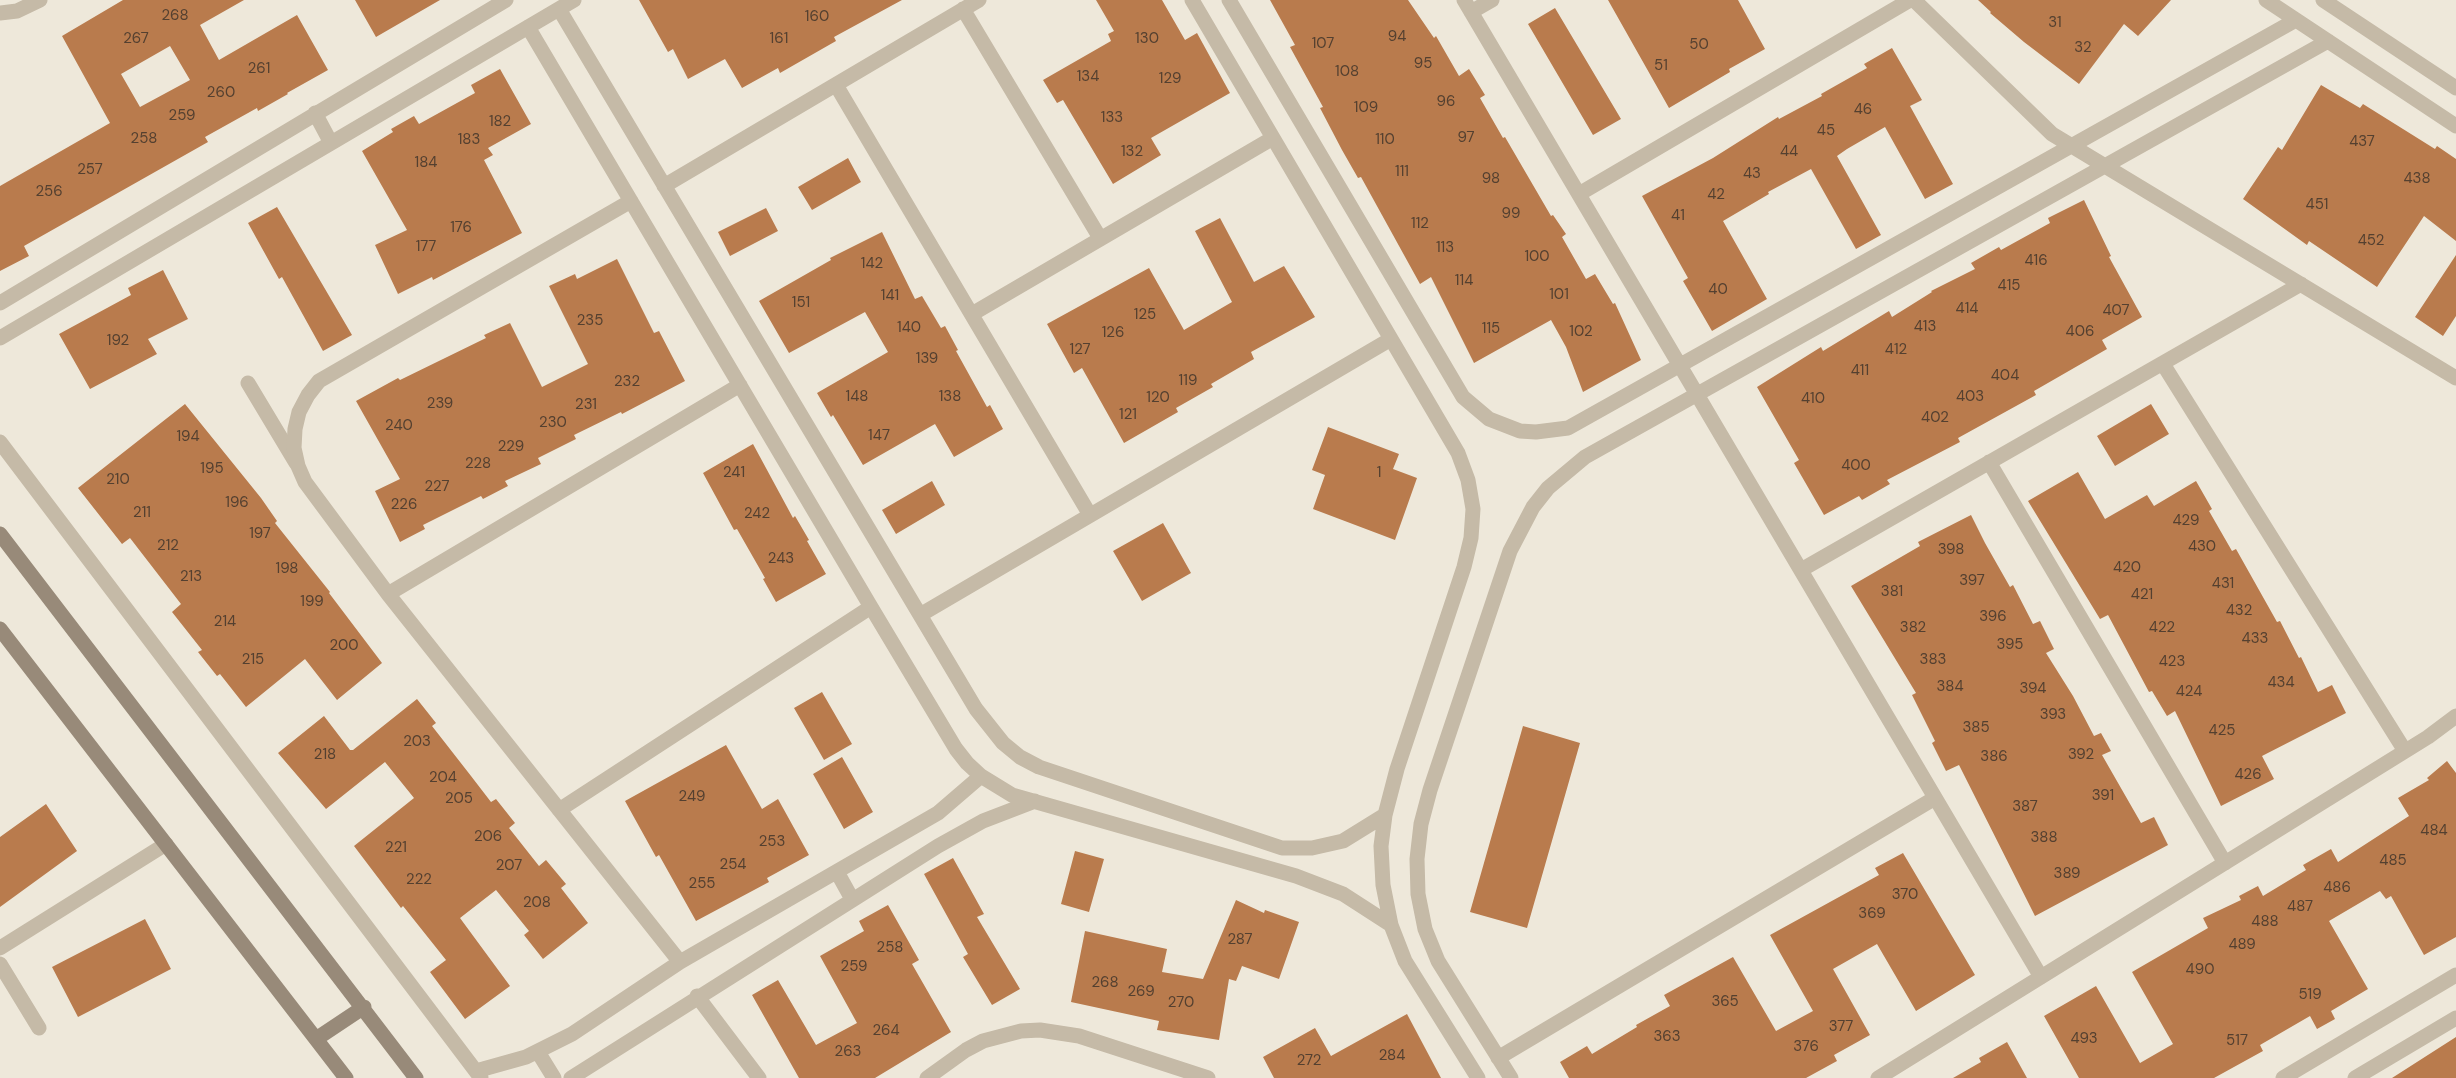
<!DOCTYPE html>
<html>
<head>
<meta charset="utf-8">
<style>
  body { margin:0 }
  canvas { display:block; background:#eee8da }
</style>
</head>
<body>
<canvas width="2456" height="1078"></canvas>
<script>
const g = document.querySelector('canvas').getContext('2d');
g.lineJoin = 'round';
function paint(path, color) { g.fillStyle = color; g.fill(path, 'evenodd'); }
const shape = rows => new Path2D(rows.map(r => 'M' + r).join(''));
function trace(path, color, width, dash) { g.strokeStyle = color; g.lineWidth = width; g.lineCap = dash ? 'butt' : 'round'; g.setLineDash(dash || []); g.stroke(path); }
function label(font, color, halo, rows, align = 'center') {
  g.font = font + ' "DM Sans",sans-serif'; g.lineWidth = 6; g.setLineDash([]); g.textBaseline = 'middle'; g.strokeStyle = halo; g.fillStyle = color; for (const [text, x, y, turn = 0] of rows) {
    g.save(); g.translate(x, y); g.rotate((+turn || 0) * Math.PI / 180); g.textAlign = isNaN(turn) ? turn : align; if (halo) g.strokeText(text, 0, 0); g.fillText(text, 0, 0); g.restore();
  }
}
paint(shape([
  [123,0,244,0,200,25,219,60,297,15,328,70,287,93,288,94,258,111,257,108,205,137,208,142,24,246,29,256,0,271,0,186,110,123,62,36],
  [170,46,190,80,140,107,121,74],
  [355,0,440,0,376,37],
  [639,0,902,0,834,37,836,41,780,73,778,68,742,88,725,59,688,79,673,49,668,52],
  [1096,0,1162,0,1185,40,1197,33,1230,93,1151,138,1161,155,1113,184,1063,100,1057,103,1043,80,1111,41,1108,34,1114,31],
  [1270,0,1408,0,1434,38,1436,36,1459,76,1469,69,1485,95,1480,98,1503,138,1505,137,1551,216,1553,215,1566,234,1562,237,1586,279,1595,274,1613,304,1615,303,1641,360,1583,392,1566,347,1551,320,1474,363,1431,277,1420,284,1361,177,1358,178,1342,150,1320,108,1323,107,1290,47,1295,45],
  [1608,0,1738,0,1765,49,1729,69,1730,72,1669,108],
  [1978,0,2171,0,2138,36,2124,24,2079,84,2024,42,1990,13,1991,12],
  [1555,8,1621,119,1593,135,1528,24],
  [1892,48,1922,100,1910,106,1953,184,1925,199,1885,127,1847,149,1837,156,1881,235,1856,249,1811,169,1768,192,1769,194,1723,221,1767,299,1712,331,1683,281,1688,278,1642,196,1713,158,1778,117,1779,119,1822,96,1821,94,1867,68,1864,64],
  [500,69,531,124,488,148,493,155,484,160,522,233,433,280,432,277,398,294,375,245,407,230,362,151,393,132,391,129,414,116,419,124,475,93,471,85],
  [2321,85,2360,108,2363,104,2435,149,2437,146,2456,159,2456,241,2424,216,2377,287,2309,241,2307,245,2243,199,2278,147,2282,150],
  [848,158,861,182,812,210,798,187],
  [2084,200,2111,256,2109,257,2142,317,2102,340,2107,349,2034,391,2036,395,1958,438,1960,442,1887,480,1890,484,1862,500,1859,496,1824,515,1794,463,1799,460,1757,387,1821,347,1823,351,1889,311,1892,317,1932,292,1931,291,1975,269,1971,263,1999,247,2001,250,2050,223,2048,218],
  [277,207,352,335,323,351,282,277,279,279,248,223],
  [766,208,778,231,730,256,718,232],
  [1220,218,1254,282,1284,266,1315,317,1251,352,1254,359,1211,384,1213,387,1176,408,1178,412,1124,443,1082,368,1074,373,1047,324,1149,268,1184,330,1232,302,1195,231],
  [882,232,915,299,922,296,941,328,945,326,958,350,956,351,987,407,990,405,1003,429,954,457,935,424,863,465,833,415,831,417,817,393,888,352,865,312,789,353,759,301,831,260,830,258],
  [2456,255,2456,316,2443,336,2415,317],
  [617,259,654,333,659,331,685,381,622,414,621,412,574,435,576,439,538,458,541,464,505,481,508,486,483,499,481,496,423,525,425,529,400,542,375,491,400,479,356,401,398,378,400,380,486,338,484,335,510,323,542,387,588,364,549,286,575,274,577,279],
  [163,270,188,319,148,339,157,354,90,389,59,334,131,295,128,288],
  [185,404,261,498,277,521,275,523,330,592,329,593,382,663,337,700,305,659,246,707,220,674,217,676,198,652,202,650,172,612,181,604,130,538,122,544,78,488],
  [2151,404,2169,434,2115,466,2097,436],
  [1328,427,1399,454,1393,469,1417,478,1395,540,1313,509,1325,475,1312,470],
  [753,444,793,518,795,516,809,540,807,541,826,574,776,602,763,579,765,578,737,529,734,530,703,473],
  [2078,472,2105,519,2147,495,2154,506,2196,481,2212,509,2209,511,2232,551,2236,549,2277,622,2280,621,2299,658,2301,657,2318,692,2332,685,2346,713,2262,756,2274,779,2221,806,2175,711,2167,716,2152,691,2149,692,2108,615,2100,619,2028,501],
  [932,481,945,505,896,534,882,510],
  [1971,515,1985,543,2010,587,2013,585,2033,624,2040,621,2054,649,2046,653,2073,696,2094,736,2101,733,2111,751,2102,755,2141,823,2154,817,2168,845,2035,916,1959,765,1946,771,1932,743,1935,741,1912,695,1916,693,1851,586,1920,546,1918,542],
  [1163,523,1191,573,1142,601,1113,551],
  [822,692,852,744,824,760,794,708],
  [417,699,436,723,432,726,471,776,491,802,496,799,515,823,509,828,539,866,546,860,566,884,561,888,588,923,543,959,524,935,529,931,496,890,460,918,510,986,465,1019,430,972,446,960,403,906,401,908,354,846,414,798,385,762,326,809,278,753,324,716,350,750,353,750],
  [1523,726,1580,743,1527,928,1470,912],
  [726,745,762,809,778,799,809,855,767,878,769,882,696,921,659,855,656,857,625,801],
  [842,757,873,812,844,829,813,774],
  [2447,761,2456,773,2456,937,2424,955,2391,896,2386,899,2380,891,2329,921,2368,989,2331,1011,2335,1019,2317,1029,2310,1016,2260,1045,2263,1051,2214,1078,2079,1078,2044,1016,2096,986,2140,1063,2173,1044,2132,972,2208,928,2203,918,2241,900,2239,896,2258,886,2263,896,2306,870,2303,865,2331,849,2338,862,2409,816,2398,798,2429,780,2427,778],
  [46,804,77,851,0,907,0,837],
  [1075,851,1104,859,1089,912,1061,904],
  [1903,853,1975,975,1916,1011,1877,944,1833,969,1870,1035,1834,1055,1837,1061,1806,1078,1569,1078,1560,1062,1587,1046,1592,1054,1637,1027,1636,1025,1670,1006,1664,995,1733,957,1776,1031,1813,1011,1770,935,1879,875,1875,868],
  [953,858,984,914,977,917,1020,989,992,1005,963,957,968,954,924,874],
  [1236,900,1264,913,1265,910,1299,922,1279,979,1242,966,1236,981,1229,979,1219,1040,1157,1030,1159,1021,1071,1002,1085,931,1167,949,1162,972,1203,979],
  [888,905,919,960,912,964,951,1032,875,1078,799,1078,752,995,778,980,816,1045,857,1023,820,956,864,931,859,921],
  [145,919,171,969,78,1017,52,967],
  [1407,1014,1441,1078,1274,1078,1263,1057,1315,1028,1331,1056],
  [2456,1037,2456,1078,2392,1078],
  [2007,1042,2027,1078,1953,1078,1981,1062,1979,1058]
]), '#b97b4d');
trace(shape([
  [248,383,296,463],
  [0,964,39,1028]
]), '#c5baa7', 15);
trace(shape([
  [1192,0,1458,453,1468,480,1473,509,1471,538,1464,567,1397,769,1385,815,1381,846,1383,885,1391,925,1405,961,1478,1078],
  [1229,0,1463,397,1489,419,1520,431,1536,432,1568,428,2296,20],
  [1464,0,2041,977],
  [1914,0,2052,134,2456,378],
  [2266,0,2456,126],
  [2323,0,2456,88],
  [559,9,976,709,1003,743,1020,757,1039,767,1282,848,1312,848,1343,841,1385,815],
  [963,9,1100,238],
  [1471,12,1492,0],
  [0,13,17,11,40,0],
  [528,27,871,607,956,749,967,763,981,776,1012,795,1296,876,1343,894,1391,925],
  [836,85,1090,515],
  [315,113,331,143],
  [664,186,979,0],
  [1579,194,1910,0],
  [631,201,319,381,308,395,299,412,295,429,294,448,298,466,305,482,388,594,680,962],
  [0,303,506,0],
  [972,314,1273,138],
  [0,338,574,0],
  [2163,364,2405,751],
  [0,442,481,1078],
  [1989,462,2225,863],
  [1801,570,2301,284],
  [388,594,740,385],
  [920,615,1391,339],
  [559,810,871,607],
  [837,872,852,899],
  [0,948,166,844],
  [697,996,759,1078],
  [538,1052,554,1078],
  [1498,1058,1935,798],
  [476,1071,526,1057,572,1034,680,962,938,813,981,776],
  [571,1078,938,846,983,821,1035,801],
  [927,1078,966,1050,983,1041,1021,1031,1040,1030,1079,1036,1208,1078],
  [1511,1078,1438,961,1425,929,1418,894,1417,859,1421,824,1430,790,1510,551,1533,507,1548,488,1585,457,2328,41],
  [1878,1078,2428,737,2456,716],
  [2283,1078,2456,975],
  [2355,1078,2456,1018]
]), '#c5baa7', 15);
trace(shape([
  [0,534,416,1078],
  [0,629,346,1078],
  [316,1039,364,1007]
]), '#988a79', 15);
label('15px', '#544030', null, [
  ["268",175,16],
  ["160",817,17],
  ["31",2055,23],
  ["94",1397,37],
  ["267",136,39],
  ["161",779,39],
  ["130",1147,39],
  ["107",1323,44],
  ["50",1699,45],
  ["32",2083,48],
  ["95",1423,64],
  ["51",1661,66],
  ["261",259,69],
  ["108",1347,72],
  ["134",1088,77],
  ["129",1170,79],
  ["260",221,93],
  ["96",1446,102],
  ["109",1366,108],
  ["46",1863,110],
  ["259",182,116],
  ["133",1112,118],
  ["182",500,122],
  ["45",1826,131],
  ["97",1466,138],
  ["258",144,139],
  ["183",469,140],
  ["110",1385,140],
  ["437",2362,142],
  ["132",1132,152],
  ["44",1789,152],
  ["184",426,163],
  ["257",90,170],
  ["111",1402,172],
  ["43",1752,174],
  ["98",1491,179],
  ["438",2417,179],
  ["256",49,192],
  ["42",1716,195],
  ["451",2317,205],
  ["99",1511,214],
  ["41",1678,216],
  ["112",1420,224],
  ["176",461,228],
  ["452",2371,241],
  ["177",426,247],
  ["113",1445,248],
  ["100",1537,257],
  ["416",2036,261],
  ["142",872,264],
  ["114",1464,281],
  ["415",2009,286],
  ["40",1718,290],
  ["101",1559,295],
  ["141",890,296],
  ["151",801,303],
  ["414",1967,309],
  ["407",2116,311],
  ["125",1145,315],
  ["235",590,321],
  ["413",1925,327],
  ["140",909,328],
  ["115",1491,329],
  ["102",1581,332],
  ["406",2080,332],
  ["126",1113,333],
  ["192",118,341],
  ["127",1080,350],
  ["412",1896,350],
  ["139",927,359],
  ["411",1860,371],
  ["404",2005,376],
  ["119",1188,381],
  ["232",627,382],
  ["148",857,397],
  ["138",950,397],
  ["403",1970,397],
  ["120",1158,398],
  ["410",1813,399],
  ["239",440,404],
  ["231",586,405],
  ["121",1128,415],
  ["402",1935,418],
  ["230",553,423],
  ["240",399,426],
  ["147",879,436],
  ["194",188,437],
  ["229",511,447],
  ["228",478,464],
  ["400",1856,466],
  ["195",212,469],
  ["241",734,473],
  ["1",1379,473],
  ["210",118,480],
  ["227",437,487],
  ["196",237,503],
  ["226",404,505],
  ["211",142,513],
  ["242",757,514],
  ["429",2186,521],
  ["197",260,534],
  ["212",168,546],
  ["430",2202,547],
  ["398",1951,550],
  ["243",781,559],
  ["420",2127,568],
  ["198",287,569],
  ["213",191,577],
  ["397",1972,581],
  ["431",2223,584],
  ["381",1892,592],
  ["421",2142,595],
  ["199",312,602],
  ["432",2239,611],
  ["396",1993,617],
  ["214",225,622],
  ["382",1913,628],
  ["422",2162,628],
  ["433",2255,639],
  ["395",2010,645],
  ["200",344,646],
  ["215",253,660],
  ["383",1933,660],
  ["423",2172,662],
  ["434",2281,683],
  ["384",1950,687],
  ["394",2033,689],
  ["424",2189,692],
  ["393",2053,715],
  ["385",1976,728],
  ["425",2222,731],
  ["203",417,742],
  ["218",325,755],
  ["392",2081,755],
  ["386",1994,757],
  ["426",2248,775],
  ["204",443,778],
  ["391",2103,796],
  ["249",692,797],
  ["205",459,799],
  ["387",2025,807],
  ["484",2434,831],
  ["206",488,837],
  ["388",2044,838],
  ["253",772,842],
  ["221",396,848],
  ["485",2393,861],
  ["254",733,865],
  ["207",509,866],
  ["389",2067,874],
  ["222",419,880],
  ["255",702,884],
  ["486",2337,888],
  ["370",1905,895],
  ["208",537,903],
  ["487",2300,907],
  ["369",1872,914],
  ["488",2265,922],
  ["287",1240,940],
  ["489",2242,945],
  ["258",890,948],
  ["259",854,967],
  ["490",2200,970],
  ["268",1105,983],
  ["269",1141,992],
  ["519",2310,995],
  ["365",1725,1002],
  ["270",1181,1003],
  ["377",1841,1027],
  ["264",886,1031],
  ["363",1667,1037],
  ["493",2084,1039],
  ["517",2237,1041],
  ["376",1806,1047],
  ["263",848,1052],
  ["284",1392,1056],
  ["272",1309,1061]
]);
</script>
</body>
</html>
